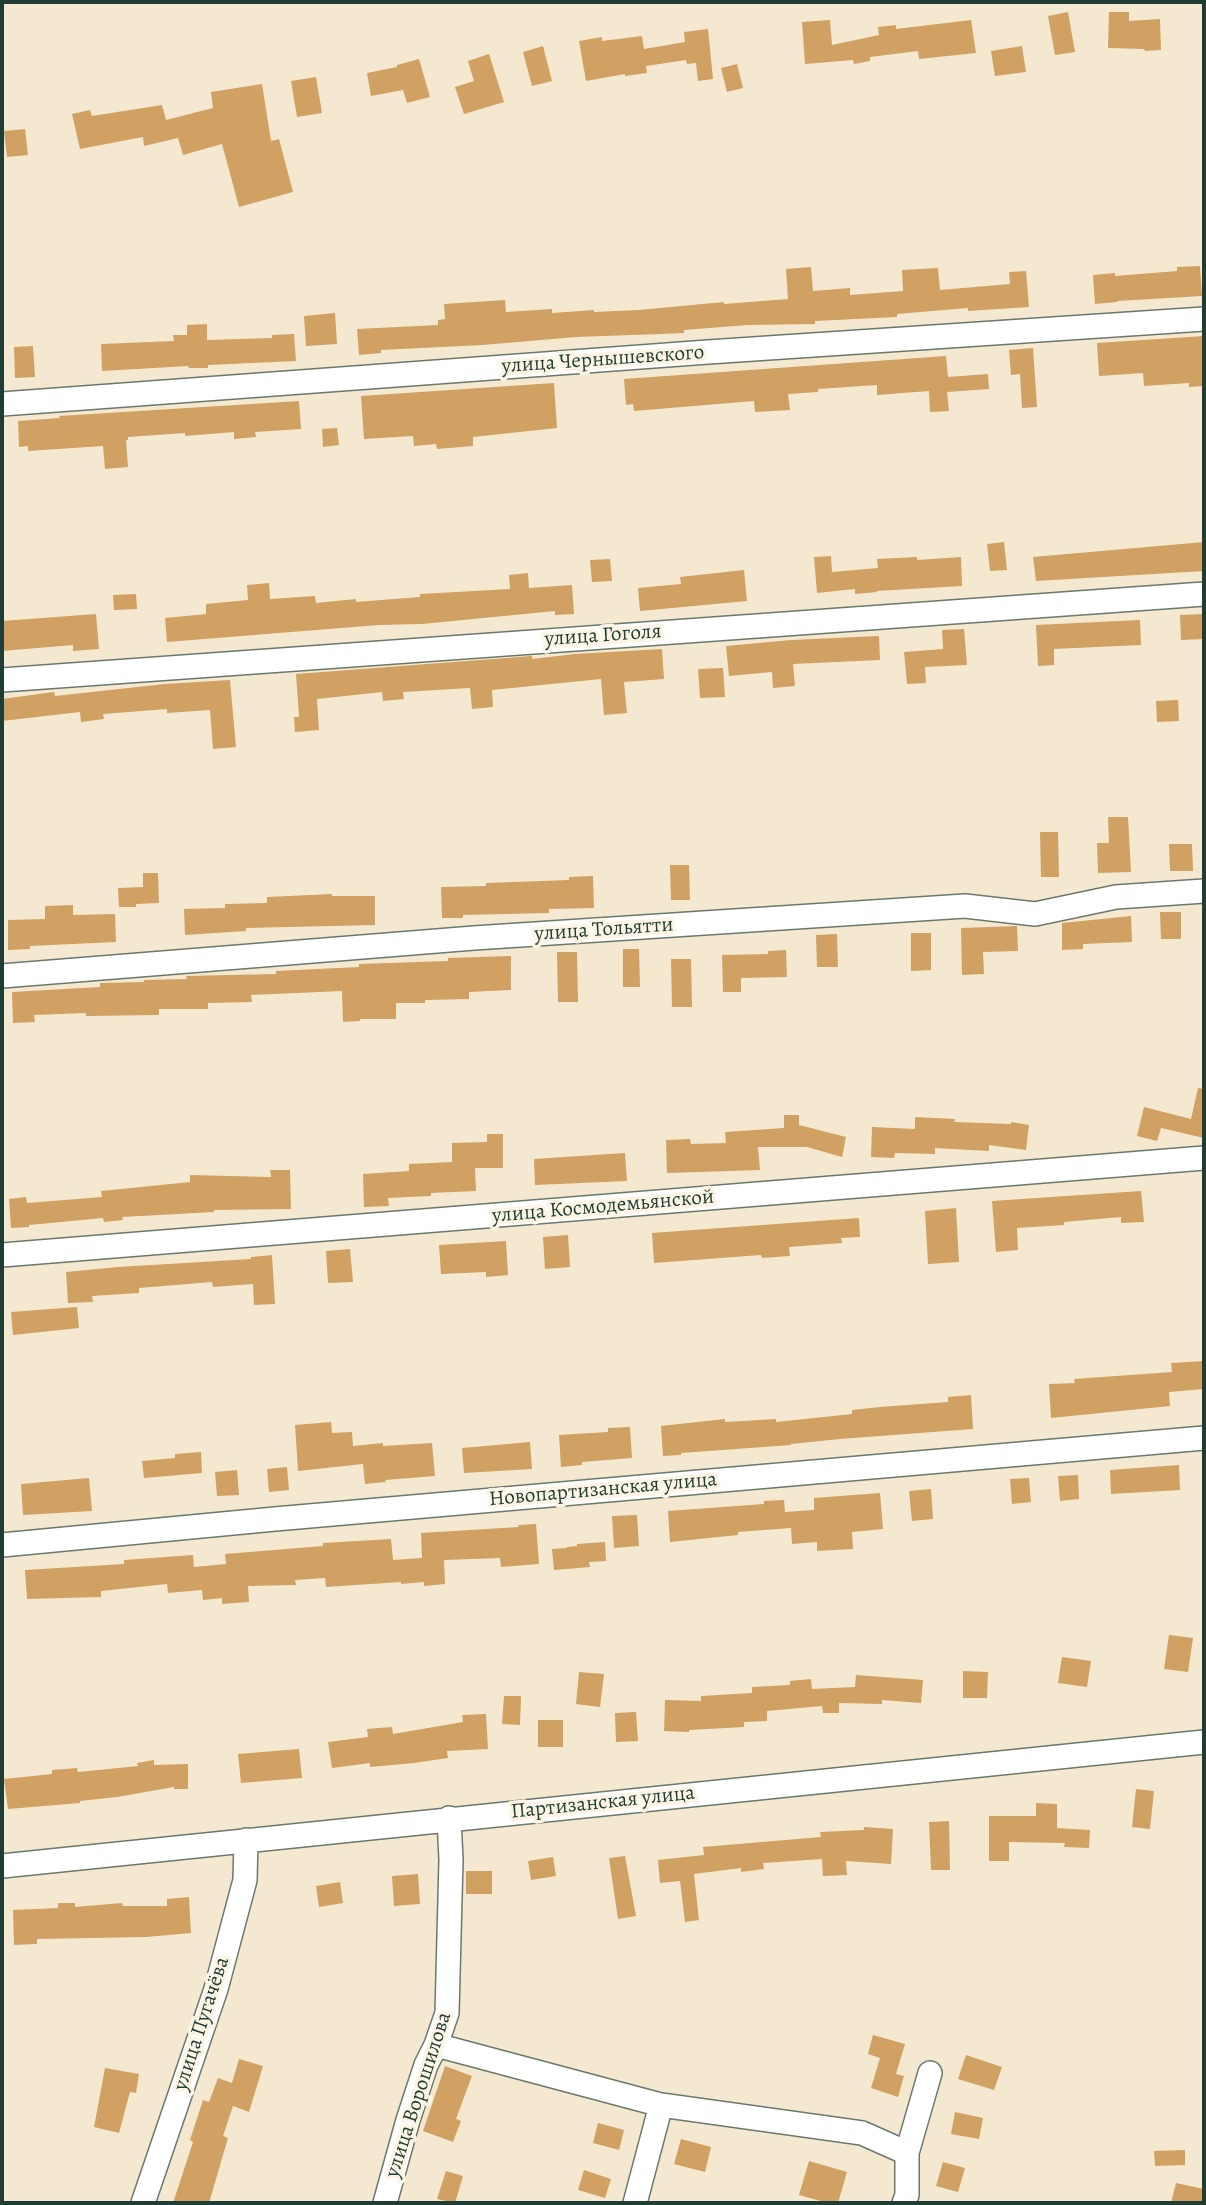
<!DOCTYPE html>
<html>
<head>
<meta charset="utf-8">
<style>
  body { margin:0 }
  #map { position:relative; width:1206px; height:2205px; overflow:hidden; background:#f4e9d0; font-family:Alegreya,serif }
  canvas { display:block }
  .frame { position:absolute; inset:0; border:4px solid #1f3d34; pointer-events:none }
</style>
</head>
<body>
<div id="map">
<canvas width="1206" height="2205"></canvas>
<div class="frame"></div>
</div>
<script>
const g = document.querySelector('canvas').getContext('2d');
g.lineJoin = 'round';
function paint(path, color) { g.fillStyle = color; g.fill(path, 'evenodd'); }
const shape = rows => new Path2D(rows.map(r => 'M' + r).join(''));
function trace(path, color, width, dash) { g.strokeStyle = color; g.lineWidth = width; g.lineCap = dash ? 'butt' : 'round'; g.setLineDash(dash || []); g.stroke(path); }
function label(font, color, halo, rows, align = 'center') {
  g.font = font + ' Alegreya,serif'; g.lineWidth = 7; g.setLineDash([]); g.textBaseline = 'middle'; g.strokeStyle = halo; g.fillStyle = color; for (const [text, x, y, turn = 0] of rows) {
    g.save(); g.translate(x, y); g.rotate((+turn || 0) * Math.PI / 180); g.textAlign = isNaN(turn) ? turn : align; if (halo) g.strokeText(text, 0, 0); g.fillText(text, 0, 0); g.restore();
  }
}
paint(shape([
  [1068,12,1075,52,1055,55,1048,16],
  [1109,12,1129,12,1129,21,1160,19,1161,50,1145,51,1144,49,1108,48],
  [830,20,832,45,879,35,878,27,896,25,896,29,971,20,976,53,919,59,918,51,870,57,870,61,854,64,853,60,805,64,802,22],
  [708,29,713,79,698,81,696,63,687,64,686,60,646,66,647,73,625,76,625,74,586,81,579,41,602,37,602,41,642,36,644,49,685,42,684,32],
  [543,46,552,81,532,86,523,52],
  [1022,46,1026,72,995,76,991,51],
  [489,54,504,102,464,114,455,87,474,81,468,61],
  [419,59,430,97,407,103,403,90,371,96,367,73,397,67,397,65],
  [737,64,743,88,727,92,721,68],
  [316,77,322,113,297,117,291,81],
  [262,84,271,141,279,139,293,192,239,207,222,144,183,155,178,138,144,146,143,137,80,149,72,114,90,110,92,116,162,105,166,120,213,108,211,92],
  [25,129,28,155,7,157,4,131],
  [1200,266,1202,296,1117,301,1117,302,1095,304,1093,275,1115,273,1115,276,1177,271,1177,267],
  [811,267,813,291,850,288,850,295,903,291,902,270,938,268,940,290,1010,284,1009,272,1026,271,1029,307,968,311,968,308,897,314,897,317,815,321,815,324,748,325,684,330,684,333,660,334,576,337,483,345,381,350,381,353,359,355,357,329,438,325,438,320,445,319,444,304,505,300,506,312,552,309,552,313,594,310,594,312,639,310,724,302,724,304,788,299,786,269],
  [335,313,337,344,306,346,304,316],
  [207,324,207,340,272,338,272,335,294,334,296,361,208,365,208,368,189,368,188,366,102,371,101,344,174,341,173,335,187,335,187,325],
  [1204,336,1204,386,1189,387,1189,383,1144,386,1143,373,1099,376,1097,343],
  [33,346,35,377,15,378,14,347],
  [1033,348,1037,407,1022,408,1020,374,1011,375,1009,350],
  [946,356,948,377,988,374,989,389,947,392,949,411,930,412,929,391,877,395,877,385,818,389,818,392,788,394,790,410,755,412,754,401,634,411,633,404,626,405,624,379],
  [554,383,557,428,473,437,473,446,437,449,436,444,414,446,413,436,364,439,361,396],
  [299,401,301,429,255,432,256,437,234,439,234,432,185,436,185,433,128,437,128,440,126,440,128,467,105,469,103,446,28,451,28,446,19,447,18,421,60,418,59,416],
  [337,428,339,445,323,447,322,429],
  [1004,542,1007,570,990,571,987,544],
  [1204,542,1204,571,1036,581,1033,557],
  [831,556,832,572,878,568,877,559,917,557,917,560,961,557,962,586,876,591,877,592,855,594,855,589,817,593,814,557],
  [610,559,612,581,592,582,590,560],
  [744,570,747,601,640,611,638,588,681,584,680,577],
  [528,573,529,588,572,585,574,614,555,615,555,611,422,624,379,625,167,642,165,618,206,614,206,604,248,600,247,585,269,583,270,599,315,596,316,603,356,599,356,602,420,597,420,594,510,589,509,575],
  [136,594,137,609,114,610,113,595],
  [96,614,99,649,73,651,73,645,2,651,2,621],
  [1204,614,1204,639,1181,640,1180,615],
  [1140,620,1141,645,1054,649,1054,665,1038,666,1036,625],
  [964,629,967,665,925,667,926,683,907,684,904,652,943,649,942,630],
  [879,636,880,660,793,664,795,686,773,688,772,672,729,676,726,646,791,640],
  [662,649,664,679,624,682,627,713,604,715,601,679,492,690,493,707,472,709,470,688,403,692,404,699,383,701,382,692,317,699,319,730,295,732,294,717,299,717,296,674,532,656,532,659,575,654],
  [723,668,725,697,700,698,698,669],
  [230,680,236,747,213,749,210,710,167,713,167,709,103,714,104,719,81,722,80,712,2,721,2,699,54,692,55,696,165,684],
  [1178,700,1179,721,1157,722,1156,701],
  [1108,817,1128,817,1131,872,1098,873,1097,843,1109,843],
  [1040,832,1058,832,1059,877,1041,877],
  [1169,844,1192,844,1193,871,1170,871],
  [670,865,689,865,690,900,671,900],
  [143,873,158,873,159,903,136,904,136,907,119,907,118,888,143,887],
  [593,876,594,908,549,909,549,913,463,915,463,918,442,918,441,887,486,886,486,883,569,880,569,877],
  [332,894,332,896,375,896,375,925,246,928,246,931,185,935,184,909,225,908,225,904,267,903,267,897],
  [73,905,73,915,115,914,116,942,30,946,30,949,8,950,8,920,45,919,45,906],
  [1160,912,1181,912,1181,939,1161,939],
  [1131,916,1132,942,1083,944,1083,949,1062,950,1062,923],
  [1017,926,1018,951,983,952,984,974,962,975,961,928],
  [911,933,931,933,931,970,911,971],
  [837,934,838,967,817,967,816,935],
  [623,949,639,949,640,987,623,987],
  [786,950,787,977,741,978,741,992,723,992,722,955,768,954,768,951],
  [557,952,577,952,578,1002,558,1002],
  [511,956,511,990,469,992,469,999,425,1000,425,1003,396,1003,396,1019,360,1019,360,1021,343,1022,342,991,251,995,252,1002,208,1003,208,1009,159,1009,159,1015,86,1016,86,1013,34,1015,35,1022,13,1023,12,992,100,987,100,983,144,982,144,980,187,979,186,976,276,974,276,971,359,967,359,964,448,961,448,958],
  [671,959,691,959,692,1007,672,1007],
  [1198,1088,1204,1089,1204,1138,1161,1128,1157,1141,1137,1136,1144,1107,1191,1119],
  [784,1115,799,1115,799,1125,846,1137,842,1157,807,1147,758,1147,760,1170,667,1173,666,1140,690,1139,691,1144,726,1143,725,1132,784,1128],
  [915,1117,955,1119,954,1122,1011,1124,1011,1122,1029,1125,1026,1150,989,1145,989,1151,935,1148,935,1154,895,1153,894,1158,871,1157,872,1127,915,1129],
  [487,1134,503,1134,503,1168,475,1168,476,1191,431,1193,431,1196,388,1198,389,1206,364,1207,363,1174,409,1171,409,1164,452,1162,452,1143,487,1142],
  [625,1153,627,1181,535,1185,534,1159],
  [270,1170,290,1170,291,1209,214,1210,214,1212,122,1217,123,1220,104,1222,103,1218,29,1225,29,1227,11,1228,9,1199,26,1197,27,1203,102,1197,101,1191,190,1182,190,1175,271,1177],
  [1141,1191,1144,1222,1121,1223,1121,1217,1064,1222,1064,1225,1017,1228,1018,1250,996,1252,992,1201],
  [956,1208,959,1262,928,1264,925,1211],
  [859,1218,860,1237,841,1238,842,1243,789,1247,790,1256,762,1258,761,1255,654,1263,652,1233],
  [568,1235,570,1267,545,1269,543,1237],
  [506,1241,508,1275,486,1277,486,1272,441,1274,439,1245],
  [350,1249,353,1282,328,1283,326,1251],
  [272,1255,275,1304,254,1305,253,1284,213,1287,212,1282,139,1288,139,1293,92,1296,93,1302,68,1303,66,1272,118,1267,251,1259,251,1257],
  [77,1307,79,1328,13,1335,11,1312],
  [1204,1361,1204,1389,1169,1392,1170,1406,1051,1418,1049,1384,1075,1383,1074,1379,1172,1372,1171,1363],
  [971,1395,973,1429,840,1439,791,1444,791,1445,681,1453,681,1455,663,1456,661,1426,725,1419,725,1422,776,1419,776,1422,852,1414,852,1410,880,1407,948,1402,948,1397],
  [331,1422,332,1433,352,1432,353,1446,383,1443,383,1446,432,1443,435,1476,385,1480,386,1482,365,1484,363,1464,298,1471,295,1425],
  [630,1427,632,1458,582,1462,582,1465,561,1467,559,1435,608,1432,608,1428],
  [530,1442,532,1469,464,1473,462,1448],
  [201,1452,202,1473,144,1478,142,1461,175,1458,175,1454],
  [1179,1465,1180,1490,1111,1494,1110,1470],
  [287,1467,289,1490,269,1492,267,1469],
  [237,1470,239,1495,217,1496,215,1472],
  [1078,1475,1079,1499,1060,1501,1058,1476],
  [89,1478,92,1511,23,1515,21,1484],
  [1029,1478,1031,1502,1012,1504,1010,1479],
  [931,1489,933,1519,912,1521,909,1491],
  [880,1493,883,1529,852,1532,853,1549,817,1551,817,1542,792,1544,791,1528,738,1532,738,1535,670,1542,668,1511,764,1504,764,1501,784,1500,785,1512,814,1510,814,1498],
  [637,1515,639,1546,614,1548,612,1516],
  [536,1524,539,1564,501,1567,500,1558,444,1560,445,1584,424,1586,424,1582,401,1584,401,1582,326,1587,325,1578,295,1580,296,1585,248,1586,249,1602,222,1604,222,1598,203,1600,202,1590,168,1593,167,1584,101,1591,101,1597,27,1599,25,1570,124,1564,124,1560,193,1555,194,1567,226,1564,225,1554,323,1546,323,1543,391,1539,393,1560,422,1558,421,1533,519,1527,518,1525],
  [605,1542,606,1561,589,1562,590,1567,554,1570,552,1549,567,1548,566,1547,577,1546,577,1544],
  [1169,1635,1193,1638,1188,1672,1164,1669],
  [1062,1657,1091,1661,1087,1687,1058,1683],
  [963,1671,988,1672,987,1698,963,1698],
  [579,1672,604,1674,600,1707,576,1704],
  [856,1675,923,1680,921,1703,882,1700,882,1704,839,1703,839,1713,823,1713,822,1706,767,1711,767,1721,744,1722,744,1727,689,1730,689,1732,664,1731,665,1700,701,1701,701,1696,752,1693,752,1687,790,1685,790,1681,811,1679,812,1689,855,1687],
  [504,1696,521,1696,520,1725,502,1724],
  [636,1712,638,1741,616,1742,615,1713],
  [486,1714,488,1749,447,1751,448,1758,414,1763,370,1767,370,1763,332,1768,328,1742,368,1737,367,1729,392,1727,393,1734,463,1722,462,1715],
  [538,1720,563,1720,563,1747,538,1747],
  [299,1749,302,1778,241,1783,238,1754],
  [154,1760,154,1765,188,1764,188,1789,174,1789,174,1787,117,1797,80,1801,80,1803,8,1809,4,1779,52,1774,52,1770,77,1768,78,1772,138,1766,137,1763],
  [1136,1789,1154,1791,1150,1829,1132,1827],
  [1036,1803,1057,1804,1057,1828,1090,1830,1089,1848,1064,1847,1065,1843,1009,1842,1009,1861,989,1861,989,1816,1036,1816],
  [949,1821,950,1870,931,1870,929,1822],
  [864,1827,893,1829,891,1864,846,1861,847,1875,823,1876,822,1859,763,1863,764,1869,741,1872,741,1868,694,1874,699,1920,685,1922,680,1881,660,1883,658,1860,704,1855,703,1847,821,1837,820,1832,864,1830],
  [625,1856,636,1916,618,1919,609,1858],
  [553,1857,556,1876,531,1880,528,1861],
  [466,1871,492,1871,492,1894,466,1894],
  [418,1874,420,1904,394,1906,392,1876],
  [340,1882,343,1903,319,1907,316,1886],
  [189,1897,191,1933,146,1937,37,1939,37,1944,14,1945,13,1910,58,1908,58,1903,75,1903,75,1907,122,1903,123,1906,167,1906,167,1899],
  [873,2035,905,2044,896,2074,904,2076,898,2097,871,2088,880,2058,868,2054],
  [966,2055,1002,2067,994,2090,958,2079],
  [239,2059,263,2066,249,2112,233,2106,223,2136,228,2138,209,2203,173,2203,193,2142,190,2140,203,2100,209,2102,218,2078,232,2083],
  [445,2066,472,2076,456,2119,461,2121,453,2142,423,2131],
  [105,2068,139,2074,136,2093,130,2092,119,2133,94,2127],
  [955,2112,983,2118,979,2139,951,2134],
  [598,2123,624,2130,619,2150,593,2143],
  [681,2139,711,2147,705,2172,674,2164],
  [1185,2150,1185,2165,1155,2166,1154,2151],
  [809,2161,847,2172,838,2203,828,2203,799,2195],
  [943,2162,965,2168,958,2192,936,2186],
  [584,2170,611,2179,605,2198,578,2190],
  [446,2171,463,2176,455,2203,437,2199],
  [1176,2183,1204,2189,1202,2203,1171,2203]
]), '#d1a063');
const street = shape([
  [2,404,708,352,1204,319],
  [2,680,1204,594],
  [2,976,474,938,965,906,1035,914,1116,897,1204,891],
  [2,1255,1204,1158],
  [2,1545,275,1519,1204,1438],
  [2,1866,1204,1742],
  [436,2045,661,2105,862,2133,907,2153],
  [143,2203,216,1989,245,1880,246,1840],
  [385,2203,408,2120,426,2065,436,2045,447,2013,451,1860,449,1818],
  [635,2203,661,2105],
  [904,2203,907,2195,907,2153,930,2073]
]);
trace(street, '#6a796b', 26);
trace(street, '#fff', 23);
label('21px', '#1f3d34', '#fcf5e5', [
  ["улица Чернышевского",603,360,-4],
  ["улица Гоголя",603,636,-4],
  ["улица Тольятти",604,930,-4],
  ["улица Космодемьянской",603,1207,-5],
  ["Новопартизанская улица",603,1490,-5],
  ["Партизанская улица",603,1803,-6],
  ["улица Пугачёва",202,2024,-72],
  ["улица Ворошилова",419,2095,-72]
]);
</script>
</body>
</html>
